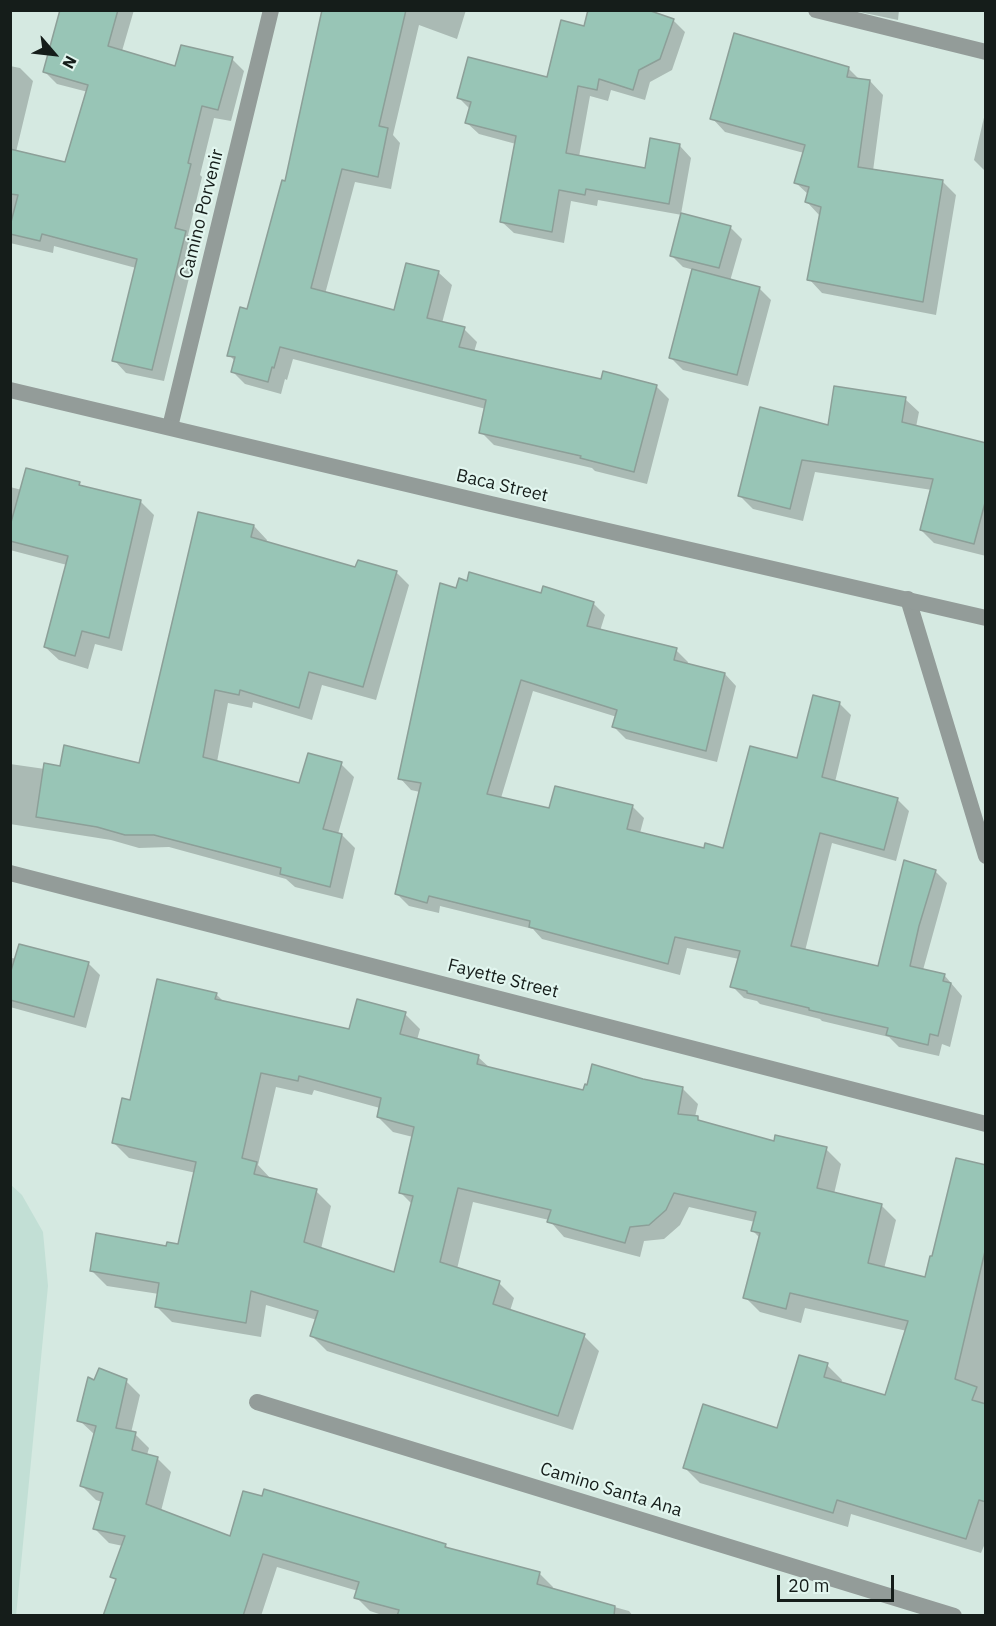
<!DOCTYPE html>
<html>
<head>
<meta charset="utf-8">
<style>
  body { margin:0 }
  #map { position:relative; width:996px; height:1626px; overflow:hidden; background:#d5e9e1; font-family:"IBM Plex Sans",sans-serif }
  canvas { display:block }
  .frame { position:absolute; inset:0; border:12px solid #151d1a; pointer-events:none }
  .north { position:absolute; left:24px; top:24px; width:60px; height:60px; -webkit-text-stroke:4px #e2f6ef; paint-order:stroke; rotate:118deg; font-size:16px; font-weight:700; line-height:24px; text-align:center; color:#151d1a }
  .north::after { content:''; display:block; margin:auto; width:21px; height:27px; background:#151d1a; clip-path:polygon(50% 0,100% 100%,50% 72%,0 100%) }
  .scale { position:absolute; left:777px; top:1575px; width:117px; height:27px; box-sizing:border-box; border:3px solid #151d1a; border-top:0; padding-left:8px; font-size:18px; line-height:21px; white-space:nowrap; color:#151d1a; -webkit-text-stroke:4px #e2f6ef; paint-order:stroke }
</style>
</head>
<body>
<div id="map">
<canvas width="996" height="1626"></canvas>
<div class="frame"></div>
<div class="north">N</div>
<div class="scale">20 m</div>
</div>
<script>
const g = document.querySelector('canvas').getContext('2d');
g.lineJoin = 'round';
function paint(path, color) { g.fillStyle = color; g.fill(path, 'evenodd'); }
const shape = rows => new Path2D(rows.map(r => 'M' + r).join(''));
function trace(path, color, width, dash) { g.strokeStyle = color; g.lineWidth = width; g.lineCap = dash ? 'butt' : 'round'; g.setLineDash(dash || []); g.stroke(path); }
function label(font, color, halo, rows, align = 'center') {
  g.font = font + ' "IBM Plex Sans",sans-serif'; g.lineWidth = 4.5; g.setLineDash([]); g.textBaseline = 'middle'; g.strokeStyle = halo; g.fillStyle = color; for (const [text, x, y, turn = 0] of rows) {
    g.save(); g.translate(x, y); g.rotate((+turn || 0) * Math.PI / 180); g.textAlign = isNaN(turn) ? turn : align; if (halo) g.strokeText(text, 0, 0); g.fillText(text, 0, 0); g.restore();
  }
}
paint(shape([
  [10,1184,22,1195,43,1232,48,1286,16,1616,10,1615]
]), '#c2dfd5');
paint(shape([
  [62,10,134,10,122,51,176,68,232,59,244,71,231,121,214,118,200,175,202,177,188,235,197,245,164,381,126,373,114,360,136,268,54,246,53,253,10,243,10,66,20,68,33,81,16,152,66,164,88,92,57,84,45,72],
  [338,10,466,10,457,39,419,25,393,135,400,143,391,189,355,182,325,294,395,312,438,272,452,285,442,323,464,329,477,342,474,352,602,381,656,386,669,399,647,484,595,471,592,468,494,445,481,432,486,409,293,359,287,380,285,379,281,394,245,384,232,371,235,361,229,355,248,311],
  [850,10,899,10,898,20],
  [673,20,685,32,672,70,650,82,645,100,611,90,608,101,590,96,579,157,646,170,680,146,691,158,681,214,730,227,742,239,730,281,759,288,771,300,748,386,683,370,671,358,694,270,683,267,671,255,682,215,598,200,597,206,571,201,564,243,514,233,502,222,516,144,479,134,467,123,470,109,459,98,548,79,585,28],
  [849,69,860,80,870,81,883,95,873,171,943,182,956,195,936,315,822,293,809,279,820,216,807,202,809,195,796,183,804,153,725,132,712,118],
  [986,109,986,172,974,160],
  [905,399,919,412,916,427,986,445,986,556,934,543,921,530,932,490,815,472,803,521,753,509,739,495,829,427],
  [79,484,83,488,140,501,154,515,122,651,95,644,88,669,59,660,45,647,67,565,10,550,10,487,22,490],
  [254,526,267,540,266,543,356,569,396,572,409,585,376,700,322,685,312,720,253,702,252,708,228,703,217,762,300,784,341,764,354,777,338,834,342,835,355,848,343,899,295,887,286,879,169,847,139,848,111,840,10,824,10,764,45,769,140,765],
  [457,590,542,595,593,603,605,615,600,631,676,650,688,662,687,665,725,674,736,686,717,762,626,739,614,727,617,717,533,691,501,798,550,809,632,806,644,818,640,833,705,850,724,849,798,759,839,703,851,715,835,782,897,799,909,811,896,861,832,843,805,951,880,968,935,871,947,883,923,970,945,976,962,996,950,1047,942,1044,939,1056,899,1047,889,1037,822,1021,820,1019,760,1004,757,1001,744,998,732,986,739,959,687,948,680,975,542,939,533,929,440,906,439,913,409,906,397,894,420,792,411,790,400,778],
  [10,958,88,963,100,975,86,1028,10,1007],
  [216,994,225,1003,350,1030,405,1014,420,1029,417,1040,478,1057,491,1069,584,1092,643,1080,683,1089,698,1104,695,1117,702,1123,775,1143,826,1149,841,1164,834,1194,881,1205,896,1220,884,1269,926,1279,986,1167,986,1541,981,1553,851,1514,848,1527,700,1483,685,1468,778,1430,827,1365,842,1380,841,1384,886,1397,907,1331,805,1308,801,1323,760,1312,745,1297,760,1238,753,1231,755,1222,689,1207,680,1225,664,1239,644,1241,640,1257,564,1237,549,1220,473,1202,457,1269,499,1283,514,1298,510,1311,584,1336,599,1351,573,1430,327,1351,312,1336,317,1320,266,1305,261,1337,172,1322,157,1307,159,1294,107,1286,92,1271,167,1247,180,1246,196,1173,129,1158,114,1143,131,1101],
  [276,1087,312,1095,314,1090,380,1108,378,1117,393,1132,413,1137,400,1192,413,1205,395,1273,321,1249,331,1206,316,1191,271,1179,258,1165],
  [126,1381,140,1395,131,1433,135,1434,149,1448,147,1455,157,1458,171,1472,161,1511,231,1538,445,1545,449,1549,539,1573,553,1587,552,1590,629,1611,633,1616,385,1616,370,1611,356,1597,358,1591,277,1567,261,1616,104,1616,117,1581,111,1576,123,1546,109,1543,95,1529,102,1502,96,1500,82,1486,95,1435,79,1420,95,1382]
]), '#0003');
const building = shape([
  [60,10,118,10,108,46,175,66,181,45,233,57,218,110,202,106,188,163,191,164,175,228,186,231,152,370,112,361,137,259,42,234,40,241,10,234,10,226,18,195,10,194,10,149,65,162,88,85,43,72,60,10],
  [322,10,406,10,379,126,388,128,378,177,342,169,311,288,394,310,406,263,439,271,427,318,465,327,459,347,601,379,603,371,657,385,634,472,580,458,581,456,479,433,486,400,280,347,274,368,272,367,268,382,231,372,235,357,227,356,240,307,247,309,282,180,285,181,322,10],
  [588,10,648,10,674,19,660,59,639,70,633,90,599,79,597,90,578,86,566,153,645,168,650,138,680,144,669,204,586,189,585,195,559,190,552,232,500,222,516,136,465,123,471,102,457,98,468,57,547,77,561,20,584,26,588,10],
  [734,33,849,67,847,77,870,80,858,167,943,180,923,302,807,280,821,207,805,202,809,187,794,183,805,145,710,119,734,33],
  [681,213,731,226,719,268,670,256,681,213],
  [692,269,760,287,737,375,669,358,692,269],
  [834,386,906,397,902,422,986,443,986,499,974,544,920,530,933,479,802,460,790,509,738,496,760,407,828,425,834,386],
  [26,468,80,482,79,485,141,500,109,638,82,631,75,656,44,647,68,556,10,541,10,526,26,468],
  [198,512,254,525,251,537,355,567,358,560,397,571,363,687,309,672,299,708,240,690,239,695,215,690,203,757,299,783,308,753,342,762,323,829,342,834,330,887,280,874,281,868,154,835,125,835,97,827,36,817,44,763,60,766,64,745,139,763,198,512],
  [469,572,541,593,543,586,594,602,587,626,677,648,674,660,725,673,706,751,612,727,617,710,521,680,487,794,549,808,555,786,633,805,627,829,704,848,705,843,723,848,750,746,797,758,813,695,840,702,822,777,898,798,884,850,820,833,791,946,878,966,904,860,936,870,919,926,910,966,945,974,943,981,951,983,938,1036,930,1034,928,1045,886,1035,888,1028,809,1010,809,1008,747,993,747,991,730,987,740,951,675,937,668,964,529,927,530,921,429,896,427,903,395,894,421,783,398,779,440,583,456,588,459,578,467,581,469,572],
  [19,944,89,962,74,1017,10,1000,10,974,19,944],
  [157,979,217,993,215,999,349,1029,357,999,406,1012,400,1034,479,1055,477,1064,583,1090,585,1084,587,1085,592,1064,643,1079,683,1087,678,1114,698,1116,698,1120,774,1141,775,1135,827,1147,817,1188,882,1204,868,1263,925,1277,930,1256,932,1256,956,1158,986,1165,986,1247,955,1379,977,1387,972,1400,986,1404,986,1502,979,1500,966,1539,837,1500,833,1513,683,1468,703,1404,777,1428,799,1355,828,1363,824,1377,885,1395,908,1321,790,1293,786,1309,743,1298,760,1233,751,1231,756,1212,674,1193,666,1210,649,1225,630,1227,625,1243,547,1222,551,1210,458,1188,440,1262,500,1281,493,1304,585,1334,558,1416,310,1336,318,1311,251,1291,246,1323,155,1307,159,1283,90,1271,96,1233,166,1246,167,1242,178,1244,196,1162,112,1143,122,1098,130,1100,157,979],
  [261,1073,298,1081,299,1076,381,1098,377,1117,414,1127,399,1193,413,1196,394,1272,304,1242,317,1189,254,1174,257,1162,242,1158,261,1073],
  [99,1368,127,1379,116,1428,136,1432,132,1450,158,1457,146,1504,230,1536,243,1491,262,1496,264,1489,446,1544,445,1547,540,1572,537,1584,615,1606,614,1616,397,1616,399,1610,354,1598,359,1582,263,1554,243,1616,103,1616,116,1579,110,1577,125,1536,93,1529,103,1493,80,1486,96,1426,77,1421,88,1377,94,1380,99,1368]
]);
paint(building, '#98c5b6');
trace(building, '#8c9f98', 1.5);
trace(shape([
  [816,10,986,52],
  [170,427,271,10],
  [908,599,986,856],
  [10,873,986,1124],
  [257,1402,954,1616]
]), '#939c99', 16);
trace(shape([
  [10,390,491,504,986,618]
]), '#939c99', 16);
label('18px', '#151d1a', '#e2f6ef', [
  ["Camino Porvenir",202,214,-76],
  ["Baca Street",502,486,13],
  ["Fayette Street",503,979,14],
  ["Camino Santa Ana",611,1490,17]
]);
</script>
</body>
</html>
